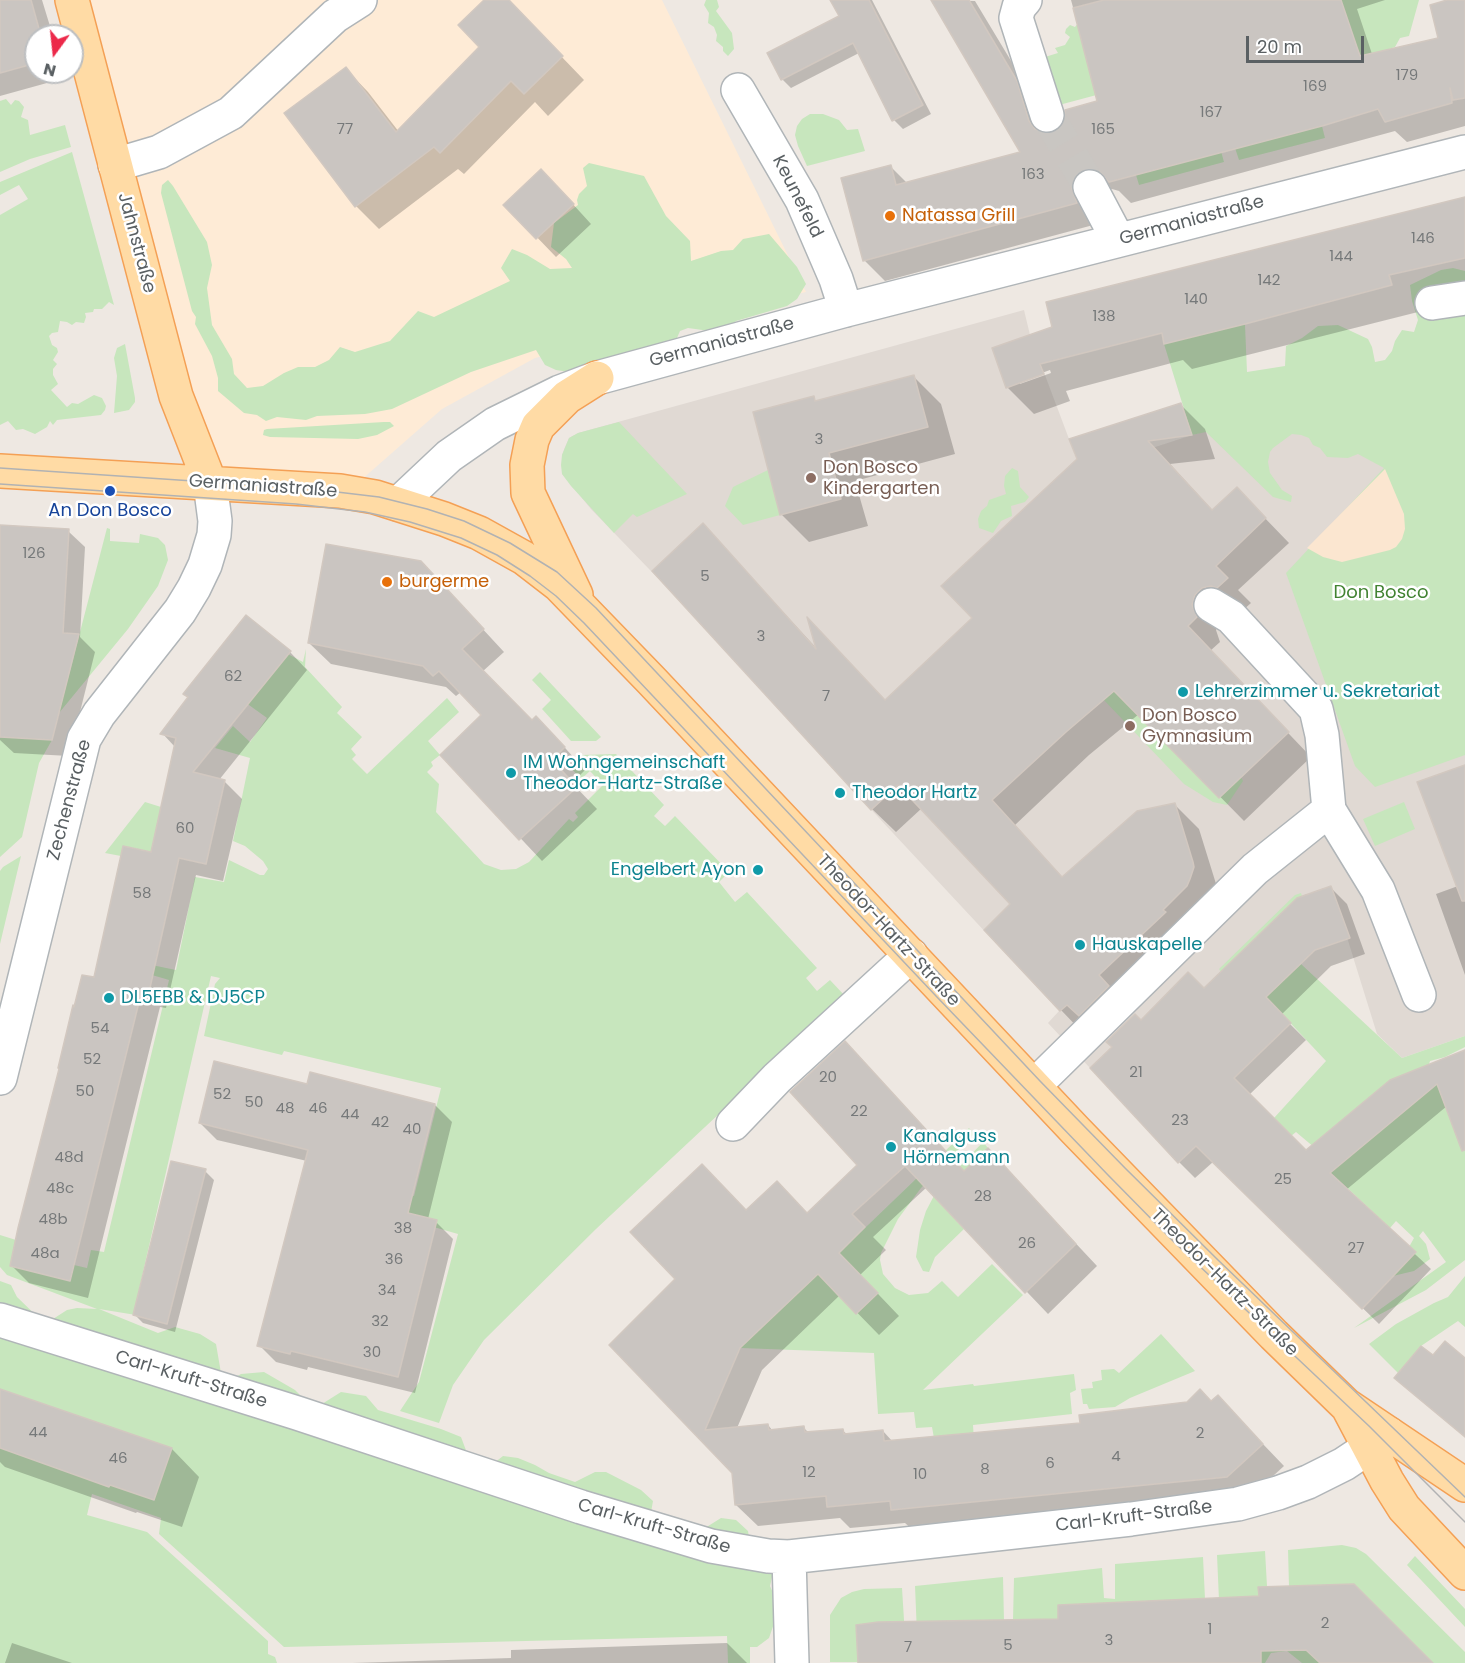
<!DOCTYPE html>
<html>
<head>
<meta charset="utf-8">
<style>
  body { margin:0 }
  #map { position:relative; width:1465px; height:1663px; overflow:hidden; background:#eee8e2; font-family:Poppins,sans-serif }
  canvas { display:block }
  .north { position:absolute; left:24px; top:24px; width:60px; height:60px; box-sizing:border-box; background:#fff; border:2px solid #bdbfc1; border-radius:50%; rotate:195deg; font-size:16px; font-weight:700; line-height:24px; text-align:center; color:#5a6063 }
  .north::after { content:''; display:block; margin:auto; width:21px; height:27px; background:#ec294a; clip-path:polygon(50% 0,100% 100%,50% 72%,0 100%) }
  .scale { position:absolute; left:1246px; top:36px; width:118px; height:27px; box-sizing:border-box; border:3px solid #5a6063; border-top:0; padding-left:8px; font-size:18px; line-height:21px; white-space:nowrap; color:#5a6063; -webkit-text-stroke:4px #fff; paint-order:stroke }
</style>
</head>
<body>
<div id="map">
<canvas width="1465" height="1663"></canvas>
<div class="north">N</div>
<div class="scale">20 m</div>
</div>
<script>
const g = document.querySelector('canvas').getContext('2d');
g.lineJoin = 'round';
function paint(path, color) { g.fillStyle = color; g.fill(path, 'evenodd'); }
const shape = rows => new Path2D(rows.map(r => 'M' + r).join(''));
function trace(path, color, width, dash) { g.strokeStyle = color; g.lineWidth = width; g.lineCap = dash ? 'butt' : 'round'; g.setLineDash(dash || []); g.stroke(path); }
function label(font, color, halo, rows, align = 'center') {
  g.font = font + ' Poppins,sans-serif'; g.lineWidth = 5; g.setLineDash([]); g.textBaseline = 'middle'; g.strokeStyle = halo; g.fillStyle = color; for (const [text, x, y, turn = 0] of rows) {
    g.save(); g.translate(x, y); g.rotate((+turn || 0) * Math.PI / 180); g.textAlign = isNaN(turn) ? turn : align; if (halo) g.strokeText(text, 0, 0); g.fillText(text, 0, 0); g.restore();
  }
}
paint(shape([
  [72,0,662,0,806,292,535,358,442,409,360,481,210,483]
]), '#feebd6');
paint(shape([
  [1024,310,1030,335,1081,471,1189,436,1465,352,1465,1036,1402,1058,1377,1034,1331,886,1297,898,1204,988,1188,973,1141,1020,1109,1044,1112,1047,1090,1068,1048,1023,1059,1011,823,758,706,628,591,509,562,474,562,455,565,447,569,438,578,433]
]), '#e0d9d3');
paint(shape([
  [706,0,717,0,719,7,716,11,732,33,734,49,728,56,723,51,723,47,716,41,717,35,714,27,708,23,709,13,704,5],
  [1197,0,1419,0,1409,36,1400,38,1395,47,1362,58,1348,28,1059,105,1045,57,1058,53,1055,48,1065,45,1070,37,1065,33,1066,29,1070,25,1075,27,1079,22],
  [6,99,11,105,15,100,19,101,24,107,21,117,28,120,30,135,65,125,71,147,30,159,0,172,0,101],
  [810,114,823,114,839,120,847,130,858,129,865,151,807,166,798,146,795,135,797,126,802,119],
  [1322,126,1325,138,1239,160,1235,148],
  [1221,151,1224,162,1139,185,1136,175],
  [72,152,114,305,109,302,102,309,94,309,93,312,85,313,86,317,84,323,76,322,72,325,67,322,60,321,58,332,52,333,49,336,52,345,57,348,58,352,53,360,57,364,53,369,53,375,58,384,51,390,67,407,72,403,78,404,94,395,102,398,106,406,105,410,101,415,57,420,53,425,50,421,47,427,35,434,23,429,16,430,8,421,0,425,0,215,28,199,19,185,0,195,0,182],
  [589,163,644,176,666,216,690,241,691,261,721,251,733,250,743,239,769,234,797,267,806,284,797,299,787,306,736,321,724,333,688,328,680,331,673,347,569,372,556,370,545,365,536,350,471,372,392,409,365,414,317,416,306,420,277,417,266,421,257,415,244,413,218,391,218,378,212,356,195,324,196,317,192,311,161,193,162,185,168,180,173,186,207,242,212,265,207,288,212,325,232,359,234,374,247,388,263,386,284,373,298,367,315,367,329,360,340,347,355,352,390,341,418,311,434,317,510,281,501,268,512,249,527,255,550,269,572,268,566,259,551,247,554,223,578,205,577,200,579,194,587,186,583,168],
  [1453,268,1465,271,1465,755,1375,787,1355,766,1286,573,1384,468,1358,454,1348,458,1327,457,1320,448,1313,445,1309,438,1301,435,1292,434,1273,448,1270,452,1268,462,1270,473,1282,490,1292,496,1291,502,1273,497,1206,432,1192,435,1164,344,1245,324,1247,372,1285,366,1286,346,1302,338,1318,326,1338,325,1368,339,1372,347,1375,362,1385,360,1392,351,1395,341,1402,330,1414,332,1418,320,1412,301,1410,285,1441,270],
  [125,344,135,398,135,402,129,410,114,413,117,376,114,358,117,348],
  [384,422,390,422,394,426,377,435,358,439,270,437,263,435,264,430,267,429],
  [619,422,687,494,637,517,633,514,614,533,571,486,562,474,561,465,562,455,569,438,578,433],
  [1012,468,1018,471,1020,487,1029,497,1025,502,1011,506,1012,516,1001,521,993,533,979,528,978,519,981,511,987,506,989,500,1006,494,1004,486,1005,476],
  [768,470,780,515,743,525,725,506,733,487],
  [107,528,110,529,110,541,139,543,140,534,158,538,165,545,168,560,158,586,128,629,59,713],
  [306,649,305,667,342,707,337,713,362,737,351,749,356,755,352,759,367,774,447,698,459,712,428,741,440,755,431,762,433,766,427,772,439,784,436,812,484,864,501,870,516,869,529,862,569,819,573,822,578,817,575,813,603,785,590,771,581,779,569,766,582,755,616,754,664,805,654,816,665,826,675,816,729,872,719,882,735,902,747,892,817,968,806,978,817,991,830,980,845,996,596,1229,484,1340,453,1385,439,1423,400,1411,419,1382,458,1234,371,1209,376,1186,414,1196,441,1088,284,1051,282,1055,204,1036,215,984,220,978,211,976,138,1294,136,1315,99,1309,158,1333,175,1327,200,1334,216,1344,221,1373,232,1379,241,1374,264,1372,295,1390,314,1409,341,1392,366,1396,378,1410,441,1429,461,1437,467,1453,484,1471,503,1456,518,1458,535,1465,549,1473,575,1482,595,1472,606,1472,641,1490,653,1501,650,1518,705,1528,721,1518,736,1520,748,1531,751,1549,760,1555,773,1573,770,1586,777,1602,777,1615,769,1638,757,1647,750,1647,750,1663,728,1663,727,1636,284,1647,159,1534,161,1518,92,1494,87,1515,147,1532,268,1641,268,1654,275,1657,277,1663,0,1663,0,1281,11,1285,17,1297,47,1326,53,1319,67,1310,77,1308,97,1309,7,1275,0,1267,0,1235,16,1240,10,1266,70,1281,74,1265,87,1268,91,1250,104,1252,169,980,145,973,147,964,176,970,195,877,224,882,229,860,260,875,264,875,268,869,263,861,245,846,233,841,250,758,215,748,233,726,250,742,267,718,242,700,284,652,303,662],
  [540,672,601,737,596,741,571,741,542,709,551,700,532,680],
  [1099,676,1219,798,1241,777,1243,781,1227,805,1213,802,1184,784,1102,698],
  [17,723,36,728,52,740,39,763,22,837,0,857,0,738],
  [145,802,161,807,151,852,124,846,121,856,105,853],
  [1404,802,1415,829,1375,846,1363,819],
  [21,856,0,944,0,871,3,867],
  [1301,893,1302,896,1297,898,1221,972,1219,969,1295,895],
  [1301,964,1402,1058,1465,1036,1465,1047,1445,1057,1430,1061,1429,1064,1456,1135,1465,1133,1465,1260,1426,1290,1354,1328,1446,1262,1423,1231,1419,1236,1426,1244,1430,1259,1414,1271,1393,1276,1414,1238,1396,1221,1390,1228,1310,1153,1315,1148,1296,1132,1291,1136,1274,1118,1326,1061,1266,997],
  [969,1128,974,1134,921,1188,898,1219,881,1253,880,1260,883,1274,895,1288,909,1295,928,1293,942,1281,958,1297,992,1264,1023,1295,923,1390,973,1384,974,1386,1074,1374,1076,1390,1070,1393,1072,1414,973,1425,974,1441,935,1444,932,1427,916,1428,914,1412,878,1414,874,1353,740,1348],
  [983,1142,988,1148,935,1198,964,1229,935,1257,929,1272,923,1271,916,1257,920,1230,926,1211,937,1190],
  [1465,1276,1465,1327,1458,1321,1421,1346,1398,1373,1369,1344,1396,1324,1434,1303,1448,1297],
  [1161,1334,1195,1371,1130,1398,1115,1407,1089,1409,1087,1404,1083,1404,1081,1389,1093,1388,1092,1382,1102,1380,1101,1370,1114,1369,1119,1373],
  [1342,1545,1356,1548,1366,1554,1465,1652,1465,1663,1302,1663,1287,1651,1271,1653,1265,1663,830,1662,830,1615,841,1598,852,1592,864,1589,902,1588,905,1636,917,1634,915,1586,1003,1577,1004,1621,1013,1620,1014,1578,1102,1568,1104,1598,1115,1599,1115,1564,1203,1557,1205,1599,1219,1600,1217,1555,1265,1551,1267,1586,1289,1586,1288,1550],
  [1415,1556,1465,1609,1465,1627,1407,1565]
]), '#c7e6bd');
paint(shape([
  [1385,469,1404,514,1405,529,1402,539,1396,547,1390,550,1342,562,1323,557,1307,548]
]), '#fbe6d0');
paint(shape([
  [0,0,42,0,53,36,36,36,36,72,64,72,65,78,0,96],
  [487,0,507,0,584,80,548,116,535,102,464,174,458,169,379,229,356,206,286,113,346,69,368,92,399,132,481,47],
  [832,0,872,0,931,114,903,129,894,120,859,53,791,88,782,79,841,17],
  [933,0,975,1,1037,104,1047,134,1054,134,1099,102,1071,0,1385,0,1357,9,1372,54,1440,39,1453,0,1465,0,1465,126,1407,142,1395,131,1131,203,1119,191,1112,189,1103,191,1097,224,885,281,864,260,891,167,907,183,1022,153],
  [560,190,591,224,556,257,506,205],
  [1465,198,1465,291,1415,301,1418,312,1192,369,1183,360,1066,391,1070,401,1034,414,1007,387,1054,328],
  [1050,370,1051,373,1020,384,1020,381],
  [913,376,941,404,955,454,855,481,868,526,809,542,782,515,813,398,817,402],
  [1181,405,1205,429,1215,459,1170,464,1213,511,1260,513,1289,543,1238,590,1251,603,1242,611,1219,619,1216,630,1220,642,1210,651,1311,757,1244,821,1139,714,1089,755,1015,825,1063,878,1175,805,1199,829,1217,887,1084,1034,1061,1010,1012,904,922,808,896,832,872,809,703,525,818,650,886,701,974,618],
  [0,527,68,531,85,547,80,637,95,652,69,756,14,753,0,740],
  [442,585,504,652,482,672,532,721,557,739,585,770,572,783,597,809,542,861,442,755,483,715,461,692,456,696,446,687,331,664,309,643],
  [290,652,307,670,219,780,224,781,242,799,223,881,196,875,166,1008,160,1007,88,1298,29,1283,12,1266,95,979,152,854,175,747,162,733],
  [1465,766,1465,975,1436,894,1458,886],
  [1331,888,1347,904,1365,954,1331,966,1281,1015,1306,1040,1249,1095,1306,1152,1465,1051,1465,1142,1447,1106,1346,1190,1431,1269,1379,1324,1213,1162,1195,1178,1179,1162,1141,1022,1204,990],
  [308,1086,435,1105,452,1122,428,1219,436,1222,453,1239,415,1393,308,1367,307,1370,276,1362,259,1345,307,1161,217,1140,200,1123],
  [792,1092,965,1172,1009,1172,1097,1266,1048,1314,927,1187,873,1237,886,1250,860,1275,899,1316,879,1335,840,1295,762,1370,737,1428,768,1425,773,1431,804,1428,809,1433,842,1430,848,1435,883,1431,893,1442,1081,1424,1239,1419,1284,1466,1249,1498,914,1531,905,1523,850,1528,840,1518,758,1526,736,1505,733,1472,611,1345,747,1212,808,1215,859,1165],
  [205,1171,214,1180,175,1332,143,1323,134,1314],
  [0,1390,172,1449,199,1477,182,1527,137,1512,136,1513,5,1467,0,1462],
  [1060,1621,1431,1663,859,1663],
  [12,1643,72,1663,5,1663],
  [727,1643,747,1663,352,1663,511,1658,511,1650]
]), '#0003');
const building = shape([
  [0,0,31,0,41,36,36,36,36,63,0,73,0,0],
  [484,0,509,0,563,56,524,94,511,81,440,153,434,147,355,207,284,113,346,67,396,132,479,47,458,25,484,0],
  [830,0,869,0,923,105,892,121,853,43,781,80,767,53,839,16,830,0],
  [931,0,969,0,1017,81,1029,121,1035,129,1044,133,1053,133,1060,128,1065,120,1065,110,1097,101,1073,8,1104,0,1341,0,1360,56,1438,38,1430,5,1447,0,1465,0,1465,98,1453,100,1450,88,1452,103,1385,122,1378,109,1322,126,1109,182,1099,171,1090,168,1082,170,1074,177,1071,186,1077,203,863,261,841,178,891,165,896,185,1020,152,931,0],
  [541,169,574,204,536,239,503,205,541,169],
  [1465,197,1465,258,1389,275,1392,285,1245,324,1164,344,1162,333,1040,364,1044,374,1006,388,992,348,1052,327,1046,302,1465,197],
  [914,375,928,427,829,453,841,499,780,515,753,412,814,396,815,401,914,375],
  [1181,403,1192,435,1148,441,1212,510,1237,487,1266,518,1216,566,1228,578,1217,588,1211,586,1202,588,1195,595,1192,605,1197,617,1188,626,1289,732,1219,798,1114,691,1066,732,992,800,1062,877,1137,811,1175,803,1193,862,1194,867,1190,879,1187,886,1163,910,1166,912,1099,975,1109,986,1079,1016,1067,1005,1060,1011,984,930,1010,904,898,785,871,810,652,571,703,523,816,649,807,617,885,700,972,618,941,586,1077,459,1069,439,1181,403],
  [0,525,69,529,63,633,79,634,52,740,0,737,0,525],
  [326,544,421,561,484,629,462,649,532,720,536,716,565,747,552,760,577,787,519,840,440,755,481,715,439,671,433,676,423,666,308,643,326,544],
  [246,615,291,651,193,772,225,780,206,864,179,858,149,992,142,990,70,1281,10,1266,18,1228,59,1069,58,1068,73,1005,74,1007,82,975,94,977,123,846,151,852,176,738,160,734,188,697,183,694,246,615],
  [1465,765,1465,901,1462,901,1417,782,1465,765],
  [1331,886,1350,938,1315,950,1266,997,1291,1023,1234,1078,1306,1150,1390,1080,1465,1050,1465,1150,1462,1151,1437,1084,1330,1173,1416,1252,1362,1309,1196,1146,1178,1163,1090,1068,1112,1047,1106,1042,1135,1014,1141,1020,1188,972,1204,988,1297,898,1331,886],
  [845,1041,964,1171,988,1148,1076,1244,1025,1293,905,1166,852,1214,865,1227,839,1253,878,1293,856,1314,818,1274,740,1348,705,1430,768,1424,769,1430,804,1426,805,1432,843,1429,844,1434,883,1430,884,1441,1080,1423,1079,1415,1187,1402,1200,1389,1211,1401,1218,1395,1263,1444,1227,1477,891,1510,890,1501,827,1507,826,1496,735,1505,732,1473,609,1345,675,1279,630,1232,702,1164,746,1210,777,1181,807,1213,857,1165,790,1092,845,1041],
  [214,1061,307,1084,310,1072,435,1104,408,1213,437,1220,398,1377,291,1351,290,1354,257,1346,308,1150,199,1123,214,1061],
  [171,1161,206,1169,167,1324,133,1315,171,1161],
  [1445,1341,1465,1358,1465,1437,1394,1378,1421,1346,1433,1355,1445,1341],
  [0,1389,172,1448,154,1500,110,1485,109,1487,0,1448,0,1389],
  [1354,1584,1433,1663,1320,1663,1306,1650,1261,1651,1261,1663,858,1663,856,1625,878,1622,1058,1619,1058,1605,1259,1596,1258,1587,1354,1584]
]);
paint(building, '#cac5c1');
trace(building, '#d2c8c0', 1.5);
trace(shape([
  [1047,115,1090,187]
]), '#c9c6c2', 33, [33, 16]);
const minor = shape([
  [1025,0,1019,7,1016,18,1047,115],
  [738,90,802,200,836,279,846,310],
  [115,165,159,152,231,113,335,16,360,0],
  [1090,187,1118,240],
  [1432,303,1465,298],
  [398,504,449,456,495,424,560,392,597,378,846,310,1465,152],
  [1211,605,1231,617,1316,709,1322,735,1329,810,1378,890,1419,995],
  [0,1078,84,739,99,714,180,611,194,588,205,565,214,535,215,521,210,483],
  [1034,1086,1255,869,1329,810],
  [733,1124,777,1078,911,955],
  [0,1320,297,1413,581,1507,711,1546,768,1556,789,1557,1131,1519,1238,1504,1278,1493,1308,1482,1344,1464,1389,1434],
  [789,1557,792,1663]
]);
const major = shape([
  [72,0,176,396,210,483],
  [0,471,340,491,375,497,444,519,479,533,524,558,559,585,651,680,1076,1131,1274,1335,1346,1405,1465,1485],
  [576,595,528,493,527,465,532,440,538,426,567,397,597,378],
  [1349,1409,1387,1481,1404,1508,1465,1573]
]);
trace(minor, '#b0b5b8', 36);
trace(major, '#f4a055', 36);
trace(minor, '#fff', 33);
trace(major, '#ffdba5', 33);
trace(shape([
  [0,468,312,489,379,497,427,509,464,521,510,543,557,572,596,608,1040,1081,1125,1168,1218,1260,1465,1497],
  [0,484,296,504,365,512,410,522,461,538,497,555,530,576,556,596,584,623,936,996,1108,1175,1174,1242,1369,1426,1465,1522]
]), '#b1b2b3', 1.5);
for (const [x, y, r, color] of [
  [890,216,6,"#e8710a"],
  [811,478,6,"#8d6e63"],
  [110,491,6,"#1a4fb4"],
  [387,582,6,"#e8710a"],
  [1183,692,6,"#0f9aa8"],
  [1130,726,6,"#8d6e63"],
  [511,773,6,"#0f9aa8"],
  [840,793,6,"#0f9aa8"],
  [758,870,6,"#0f9aa8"],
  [1080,945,6,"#0f9aa8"],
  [109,998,6,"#0f9aa8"],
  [891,1147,6,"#0f9aa8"]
]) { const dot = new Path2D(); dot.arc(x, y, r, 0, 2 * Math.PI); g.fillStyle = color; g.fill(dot); trace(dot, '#fff', 2); }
label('15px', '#76797a', null, [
  ["179",1407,76],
  ["169",1315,87],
  ["167",1211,113],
  ["77",345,130],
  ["165",1103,130],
  ["163",1033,175],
  ["146",1423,239],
  ["144",1341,257],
  ["142",1269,281],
  ["140",1196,300],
  ["138",1104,317],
  ["3",819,440],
  ["126",34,554],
  ["5",705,577],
  ["3",761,637],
  ["62",233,677],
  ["7",826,697],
  ["60",185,829],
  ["58",142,894],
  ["54",100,1029],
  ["52",92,1060],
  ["21",1136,1073],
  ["20",828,1078],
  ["50",85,1092],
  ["52",222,1095],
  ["50",254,1103],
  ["48",285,1109],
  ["46",318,1109],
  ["22",859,1112],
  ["44",350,1115],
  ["23",1180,1121],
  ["42",380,1123],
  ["40",412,1130],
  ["48d",69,1158],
  ["25",1283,1180],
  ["48c",60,1189],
  ["28",983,1197],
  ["48b",53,1220],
  ["38",403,1229],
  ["26",1027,1244],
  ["27",1356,1249],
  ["48a",45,1254],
  ["36",394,1260],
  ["34",387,1291],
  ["32",380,1322],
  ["30",372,1353],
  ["44",38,1433],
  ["2",1200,1434],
  ["4",1116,1457],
  ["46",118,1459],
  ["6",1050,1464],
  ["8",985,1470],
  ["12",809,1473],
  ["10",920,1475],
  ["2",1325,1624],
  ["1",1210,1630],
  ["3",1109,1641],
  ["5",1008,1646],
  ["7",908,1648]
]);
label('18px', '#5a6063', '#fff', [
  ["Keunefeld",797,197,63],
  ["Germaniastraße",1192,221,-15],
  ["Jahnstraße",136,243,75],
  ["Germaniastraße",722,343,-15],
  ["Germaniastraße",263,487,4],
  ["Zechenstraße",70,800,-75],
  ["Theodor-Hartz-Straße",888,931,47],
  ["Theodor-Hartz-Straße",1224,1283,45],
  ["Carl-Kruft-Straße",191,1380,17],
  ["Carl-Kruft-Straße",1134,1517,-7],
  ["Carl-Kruft-Straße",654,1527,16]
]);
label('18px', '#c56008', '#fff', [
  ["Natassa Grill",902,216],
  ["burgerme",399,582]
], 'left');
label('18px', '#785e54', '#fff', [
  ["Don Bosco",823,468],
  ["Kindergarten",823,489],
  ["Don Bosco",1142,716],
  ["Gymnasium",1142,737]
], 'left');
label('18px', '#164399', '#fff', [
  ["An Don Bosco",110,511]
]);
label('18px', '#428332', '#fff', [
  ["Don Bosco",1381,593]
]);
label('18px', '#0d838f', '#fff', [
  ["Lehrerzimmer u. Sekretariat",1195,692],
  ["IM Wohngemeinschaft",523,763],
  ["Theodor-Hartz-Straße",523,784],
  ["Theodor Hartz",852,793],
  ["Engelbert Ayon",746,870,"right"],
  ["Hauskapelle",1092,945],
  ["DL5EBB & DJ5CP",121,998],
  ["Kanalguss",903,1137],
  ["Hörnemann",903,1158]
], 'left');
</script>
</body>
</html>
